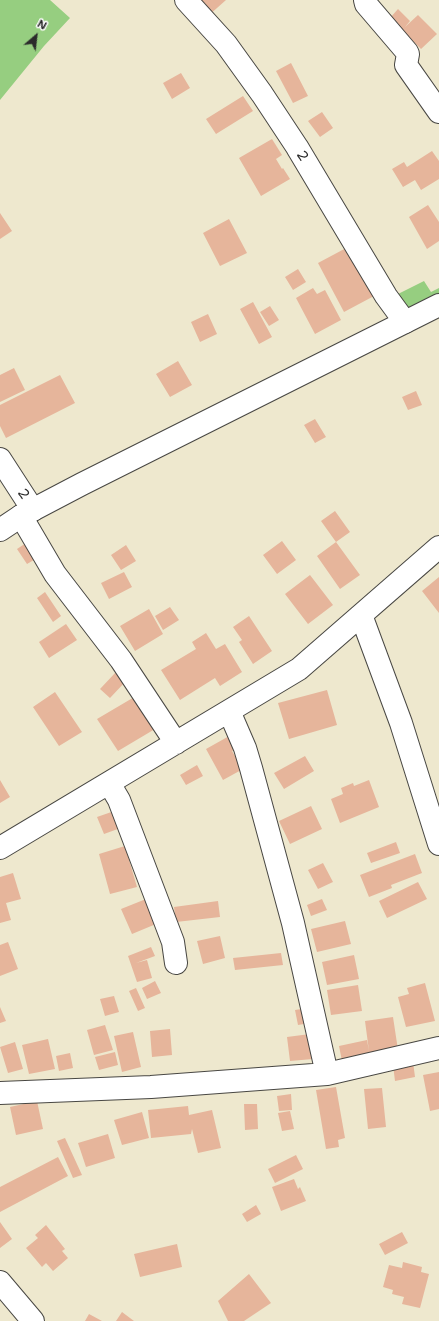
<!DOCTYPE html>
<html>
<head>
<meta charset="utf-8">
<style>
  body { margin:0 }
  #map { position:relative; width:439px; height:1321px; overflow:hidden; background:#eee8ce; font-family:"Shantell Sans",sans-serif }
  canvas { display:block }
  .north { position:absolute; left:16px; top:16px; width:40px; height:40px; -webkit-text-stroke:3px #fff; paint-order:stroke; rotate:28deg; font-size:11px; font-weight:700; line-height:16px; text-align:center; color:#2b2b2b }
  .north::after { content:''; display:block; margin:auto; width:14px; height:18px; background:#2b2b2b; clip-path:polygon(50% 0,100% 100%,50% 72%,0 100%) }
</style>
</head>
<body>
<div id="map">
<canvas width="439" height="1321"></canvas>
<div class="north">N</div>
</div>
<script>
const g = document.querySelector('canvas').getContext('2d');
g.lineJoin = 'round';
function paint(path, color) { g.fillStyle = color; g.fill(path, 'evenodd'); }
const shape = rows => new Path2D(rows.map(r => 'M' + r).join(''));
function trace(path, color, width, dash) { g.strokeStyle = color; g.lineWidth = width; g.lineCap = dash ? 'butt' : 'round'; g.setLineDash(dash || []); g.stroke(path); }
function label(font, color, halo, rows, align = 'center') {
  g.font = font + ' "Shantell Sans",sans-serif'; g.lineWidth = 4; g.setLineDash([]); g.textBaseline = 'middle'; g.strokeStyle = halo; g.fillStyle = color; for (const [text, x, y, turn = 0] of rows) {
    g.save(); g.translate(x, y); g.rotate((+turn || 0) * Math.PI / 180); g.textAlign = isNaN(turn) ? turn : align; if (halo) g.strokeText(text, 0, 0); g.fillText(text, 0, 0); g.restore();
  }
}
paint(shape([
  [0,0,50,0,70,18,44,46,0,100],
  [424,281,431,292,439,288,439,296,409,309,402,306,396,295]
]), '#96ce80');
paint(shape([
  [193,0,226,0,208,16],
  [398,9,410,21,405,27,418,15,437,34,421,49,390,18],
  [291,63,308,96,293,103,276,71],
  [181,73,190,88,172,99,163,83],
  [243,96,253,111,216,134,206,119],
  [322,112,333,128,320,137,308,121],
  [272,139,282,155,276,159,282,169,283,168,290,179,261,196,239,158],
  [432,151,439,161,439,179,421,190,415,180,403,187,392,169,404,162,407,167],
  [428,205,439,222,439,241,427,249,409,217],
  [0,213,12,231,0,239],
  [229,219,247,253,220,266,203,233],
  [348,247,374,296,344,312,318,263],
  [298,269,306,282,293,290,285,277],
  [313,288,317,294,325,290,341,320,315,334,296,298],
  [253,302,272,337,259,344,240,309],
  [270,306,279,320,269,326,260,312],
  [208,314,217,334,200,342,191,322],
  [178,361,192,385,170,397,156,374],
  [14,368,25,390,0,402,0,375],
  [60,375,75,403,6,438,0,426,0,405],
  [416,391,422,405,408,410,402,397],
  [315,419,326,437,315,443,304,425],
  [335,511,350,532,336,542,321,521],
  [29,541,39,557,27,564,17,549],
  [282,541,296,560,277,574,263,555],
  [336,542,360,575,340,589,317,556],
  [126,545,136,561,121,570,111,555],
  [124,572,132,587,109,599,101,583],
  [310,575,333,605,308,624,285,594],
  [439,577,439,613,422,591],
  [45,592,61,616,53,622,37,598],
  [170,607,179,620,163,630,155,616],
  [149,609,163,634,135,651,120,626],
  [249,616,272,651,253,664,239,642,242,640,233,627],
  [66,624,77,640,49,658,39,642],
  [206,633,216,649,225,644,242,672,220,686,215,678,180,700,161,670,196,649,192,642],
  [116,672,126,681,110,698,100,689],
  [327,690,337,725,289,739,278,703],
  [55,692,82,732,59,746,33,707],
  [136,696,155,729,118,751,97,719],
  [231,735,239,748,232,751,243,769,223,780,206,749],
  [305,756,314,771,284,789,274,773],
  [197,765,203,776,186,785,180,775],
  [0,780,10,797,0,803],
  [369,780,379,807,340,823,331,799,343,794,341,788,353,783,354,786],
  [311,806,322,829,290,844,279,821],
  [120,809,126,826,104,834,97,817],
  [396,842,400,853,371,863,367,853],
  [125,846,137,887,110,894,99,854],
  [415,854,422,873,391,885,392,888,369,897,360,875],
  [323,863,333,882,318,889,308,870],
  [13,873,21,899,6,903,11,920,0,923,0,877],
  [418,882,427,899,387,918,379,901],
  [146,899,156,924,132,934,121,909],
  [322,899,327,910,311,916,307,905],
  [218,901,220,917,176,922,174,907],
  [345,921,351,944,317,952,311,929],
  [220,936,225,958,203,964,197,941],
  [8,942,18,969,0,976,0,945],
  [151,947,155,956,136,963,147,960,152,978,137,982,128,956],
  [281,953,283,965,235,970,233,958],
  [354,955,359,979,327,985,322,962],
  [155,981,161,993,147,999,142,988],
  [425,983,435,1021,406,1027,398,997,409,994,407,988],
  [358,985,362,1011,331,1015,327,990],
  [136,988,145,1008,138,1011,129,991],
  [114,996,119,1012,105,1016,100,999],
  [0,1007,6,1021,0,1023],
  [308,1008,310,1023,298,1025,295,1010],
  [393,1017,398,1050,342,1061,339,1046,367,1040,369,1051,365,1021],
  [105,1025,113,1050,94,1055,87,1030],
  [170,1029,172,1055,152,1057,150,1031],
  [133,1032,141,1067,122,1072,114,1036],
  [310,1034,313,1059,290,1061,287,1037],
  [48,1039,55,1069,29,1074,22,1045],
  [15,1042,23,1069,8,1073,0,1047],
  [115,1052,118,1065,99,1070,95,1057],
  [70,1053,73,1068,59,1071,56,1056],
  [413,1062,415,1077,395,1081,393,1065],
  [439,1072,439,1109,430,1111,423,1075],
  [336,1087,345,1138,338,1140,339,1147,326,1149,316,1090],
  [382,1088,386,1127,368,1129,364,1089],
  [291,1094,292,1110,279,1111,277,1096],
  [37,1101,43,1129,16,1135,10,1107],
  [244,1104,257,1104,258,1129,245,1130],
  [188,1106,189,1115,212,1110,221,1148,198,1153,192,1129,191,1134,151,1138,148,1110],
  [290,1111,294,1129,282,1131,278,1113],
  [142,1112,149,1138,122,1145,114,1120],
  [108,1134,115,1158,86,1167,78,1143],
  [65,1138,82,1175,73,1178,57,1141],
  [296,1155,303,1169,275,1183,268,1169],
  [58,1157,68,1176,0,1212,0,1187],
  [294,1179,298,1189,300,1187,306,1201,281,1211,272,1187],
  [256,1205,261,1214,247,1222,242,1214],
  [0,1222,12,1239,0,1248],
  [46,1225,65,1249,62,1251,68,1258,53,1271,46,1263,42,1267,26,1248,38,1238,35,1235],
  [402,1232,408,1243,385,1255,379,1244],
  [177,1244,182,1267,140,1277,134,1254],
  [403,1262,422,1267,421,1272,429,1274,420,1308,402,1304,404,1297,392,1294,393,1290,383,1287,389,1265,402,1268],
  [249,1274,271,1303,244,1321,228,1321,218,1301],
  [122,1312,134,1321,116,1321],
  [89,1314,102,1321,85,1321]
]), '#e6b59b');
const minor = shape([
  [186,0,226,44,262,94,297,147,386,296,405,322],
  [365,0,366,4,407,52,408,54,406,65,439,112],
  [0,459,33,510],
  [21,516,55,574,121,660,176,743],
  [361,615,401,723,439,844],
  [109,783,119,800,173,942,176,963],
  [0,848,299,669,439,547],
  [327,1074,439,1048],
  [0,1093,151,1087,327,1074,293,923,251,768,245,748,229,711],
  [0,1282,33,1321]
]);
const major = shape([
  [0,530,21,516,82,484,439,305]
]);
trace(minor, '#484743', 24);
trace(major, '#484743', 24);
trace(minor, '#fff', 22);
trace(major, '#fff', 22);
label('14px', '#2b2b2b', '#fff', [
  ["2",302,156,59],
  ["2",23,494,57]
]);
</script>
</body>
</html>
